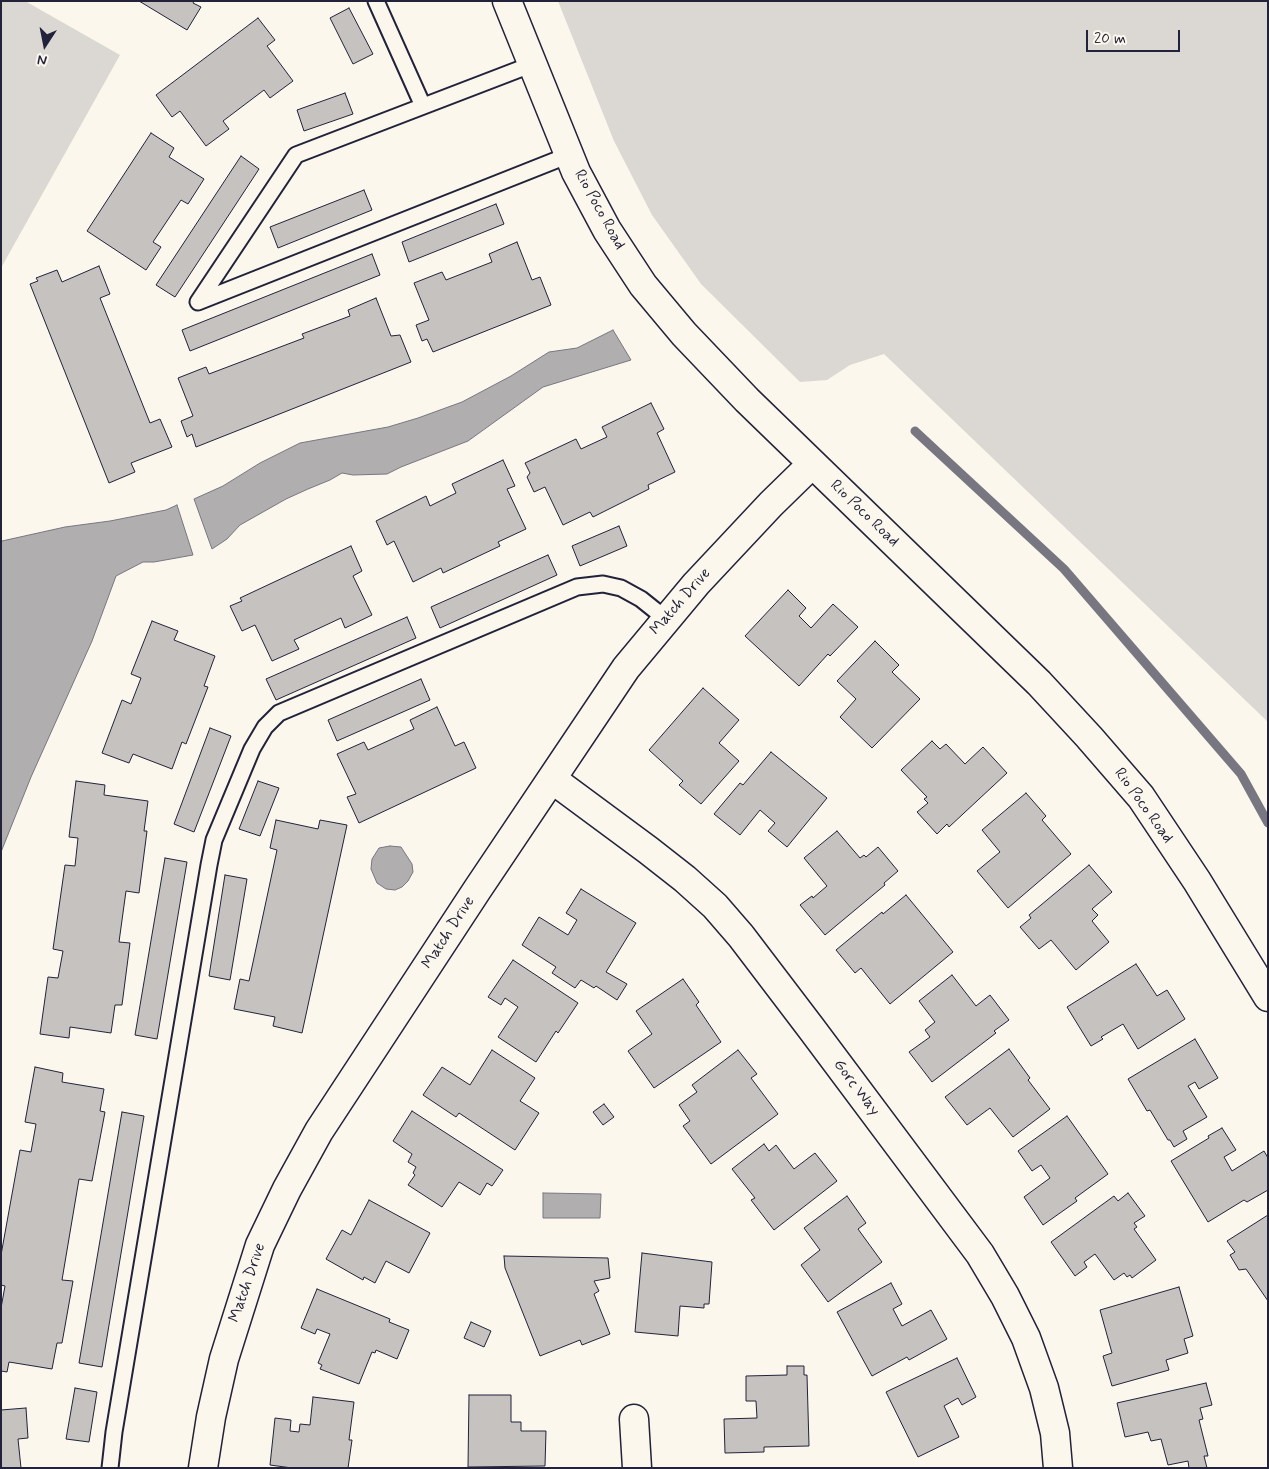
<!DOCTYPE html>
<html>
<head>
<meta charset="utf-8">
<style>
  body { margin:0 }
  #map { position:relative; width:1269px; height:1469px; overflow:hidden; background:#fbf7ec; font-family:Mynerve,sans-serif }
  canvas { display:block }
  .frame { position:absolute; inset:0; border:2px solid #22223b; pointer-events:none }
  .north { position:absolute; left:20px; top:20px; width:50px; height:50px; -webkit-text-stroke:4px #fbf7ec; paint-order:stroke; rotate:191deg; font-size:14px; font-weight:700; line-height:20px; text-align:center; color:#22223b }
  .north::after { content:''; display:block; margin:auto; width:18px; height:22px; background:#22223b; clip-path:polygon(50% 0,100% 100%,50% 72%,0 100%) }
  .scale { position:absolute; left:1086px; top:30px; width:94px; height:22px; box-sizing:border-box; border:2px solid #22223b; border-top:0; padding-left:6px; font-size:15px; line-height:18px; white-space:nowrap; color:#22223b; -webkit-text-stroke:4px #fbf7ec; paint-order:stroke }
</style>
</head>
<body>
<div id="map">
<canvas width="1269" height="1469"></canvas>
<div class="frame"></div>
<div class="north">N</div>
<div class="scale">20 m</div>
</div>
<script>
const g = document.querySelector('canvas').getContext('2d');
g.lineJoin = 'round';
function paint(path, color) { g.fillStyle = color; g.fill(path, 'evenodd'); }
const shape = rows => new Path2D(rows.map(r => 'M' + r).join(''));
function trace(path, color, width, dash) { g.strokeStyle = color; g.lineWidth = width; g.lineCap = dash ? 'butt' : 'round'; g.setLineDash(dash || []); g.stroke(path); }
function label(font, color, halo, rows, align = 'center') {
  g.font = font + ' Mynerve,sans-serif'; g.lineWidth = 4; g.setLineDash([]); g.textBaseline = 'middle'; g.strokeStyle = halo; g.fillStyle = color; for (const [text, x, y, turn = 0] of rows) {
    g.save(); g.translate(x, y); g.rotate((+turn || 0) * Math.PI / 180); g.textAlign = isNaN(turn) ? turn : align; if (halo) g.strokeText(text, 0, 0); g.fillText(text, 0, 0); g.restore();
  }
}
paint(shape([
  [1,1,25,1,120,55,1,268],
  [558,1,1268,1,1268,722,884,354,850,365,827,380,800,382,701,284,652,215,614,141]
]), '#dbd8d3');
const water = shape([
  [613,330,631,360,543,387,468,441,401,467,387,474,353,475,342,473,330,480,308,489,286,499,240,525,227,539,212,549,194,499,223,486,260,463,300,443,388,427,418,418,462,402,511,376,549,352,577,348,613,330],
  [177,505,193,555,154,562,143,562,116,576,92,641,31,777,1,852,1,543,2,541,65,527,110,521,166,510,177,505],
  [390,846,401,847,412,864,413,872,408,881,402,887,395,890,386,889,377,883,371,869,372,859,379,848,390,846],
  [543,1193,601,1194,600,1218,543,1218,543,1193]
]);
paint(water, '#b1aeb0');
trace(water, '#787681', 1);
trace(shape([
  [915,431,1064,569,1241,774,1268,823]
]), '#787681', 9);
const building = shape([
  [139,1,194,1,193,3,201,7,187,30,139,1],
  [349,8,373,54,353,64,330,18,349,8],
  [258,18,275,40,267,46,293,81,270,98,264,90,223,121,229,129,206,146,180,111,172,117,156,95,258,18],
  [345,93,353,114,304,131,297,110,345,93],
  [151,133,174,148,169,157,204,179,188,204,181,200,153,242,161,247,146,270,87,231,151,133],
  [241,156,259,169,175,297,156,285,241,156],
  [364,190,372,210,278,248,270,227,364,190],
  [496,204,504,224,409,262,402,242,496,204],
  [517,242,532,280,540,277,551,305,433,352,427,339,422,341,416,325,429,320,414,283,442,272,446,280,492,262,489,254,517,242],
  [372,254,380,275,190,351,182,330,372,254],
  [99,266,110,294,100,298,150,423,160,419,172,447,131,463,135,472,109,483,30,284,38,281,36,278,57,270,62,282,99,266],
  [376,298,391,336,400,335,411,362,196,447,192,434,187,437,181,421,193,416,178,378,206,367,209,374,304,338,302,334,350,316,348,310,376,298],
  [651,403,664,429,657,433,675,472,648,485,649,489,593,517,590,512,563,525,545,487,534,492,527,477,530,473,525,463,576,439,581,449,607,437,602,427,651,403],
  [503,460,515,486,507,489,526,529,498,542,500,546,443,573,441,568,413,582,394,541,387,545,376,521,426,496,430,506,456,493,452,484,503,460],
  [619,526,627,546,580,566,572,546,619,526],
  [351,546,362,571,353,576,372,615,345,628,341,618,294,640,299,649,272,661,255,625,242,631,230,606,242,601,240,598,351,546],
  [548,555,557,575,440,628,431,607,548,555],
  [788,590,806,608,799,616,811,628,833,604,858,627,830,656,828,654,799,686,745,636,788,590],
  [407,617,416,638,276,700,266,679,407,617],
  [152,621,178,631,174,640,215,656,204,686,208,687,186,744,182,742,172,769,133,754,129,763,102,753,122,700,131,704,141,678,131,674,152,621],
  [875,641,899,665,892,672,920,699,872,748,840,717,856,699,837,681,875,641],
  [421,679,430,700,337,741,328,720,421,679],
  [703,688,739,720,719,743,739,761,701,804,679,785,683,781,649,750,703,688],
  [437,707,455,746,464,742,476,768,359,823,347,797,356,794,337,754,364,742,368,750,414,729,410,720,437,707],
  [210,728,231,736,194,832,174,824,210,728],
  [932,741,940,749,946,744,965,764,983,747,1007,773,949,827,947,824,937,834,917,812,928,803,924,799,927,797,901,770,932,741],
  [771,752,827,798,787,847,768,831,775,823,760,810,740,835,714,814,740,783,743,785,771,752],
  [76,781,105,785,104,795,148,801,144,831,147,831,139,893,126,891,119,942,130,943,122,1005,115,1005,111,1033,70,1027,69,1038,40,1034,48,977,58,978,63,951,53,949,65,865,75,866,78,838,69,837,76,781],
  [258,781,279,788,260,836,239,829,258,781],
  [1026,793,1046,816,1042,820,1071,854,1008,908,977,871,1000,852,982,830,1026,793],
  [276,820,318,829,320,820,347,825,302,1033,273,1026,275,1017,234,1009,240,979,249,981,277,850,270,848,276,820],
  [837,831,860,858,864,855,866,857,878,847,898,871,884,883,885,885,825,935,800,905,812,896,813,898,827,886,804,858,837,831],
  [165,858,187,862,157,1039,135,1035,165,858],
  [1089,865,1112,892,1092,909,1098,915,1092,921,1109,942,1076,970,1051,940,1039,949,1020,927,1031,918,1029,915,1089,865],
  [225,875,247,879,230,980,209,976,225,875],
  [581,889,636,923,606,972,627,984,617,1000,596,986,594,988,581,980,575,988,552,973,556,967,522,945,539,917,568,935,577,920,566,913,581,889],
  [906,895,953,952,890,1004,861,968,855,973,836,950,882,912,883,914,906,895],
  [513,960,578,1003,558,1033,556,1031,536,1062,498,1037,518,1007,505,998,501,1005,488,997,513,960],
  [1136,964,1157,996,1167,990,1185,1019,1138,1049,1123,1024,1101,1037,1103,1039,1091,1046,1067,1007,1136,964],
  [952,975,976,1006,990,995,1009,1020,994,1031,996,1033,932,1082,909,1052,930,1037,925,1030,935,1022,919,1001,952,975],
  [683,979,699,1002,696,1005,721,1042,654,1088,628,1051,652,1034,636,1011,683,979],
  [1195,1039,1218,1078,1199,1089,1195,1082,1188,1086,1207,1117,1183,1131,1187,1139,1174,1147,1170,1140,1168,1140,1150,1110,1147,1111,1128,1079,1195,1039],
  [1009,1049,1030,1078,1028,1080,1050,1109,1013,1137,990,1108,967,1125,945,1097,1009,1049],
  [492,1050,535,1078,520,1101,539,1113,515,1150,459,1113,456,1117,423,1095,442,1067,470,1085,492,1050],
  [738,1050,757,1074,751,1078,778,1114,711,1164,683,1126,690,1121,679,1105,697,1092,692,1085,738,1050],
  [35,1067,63,1073,62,1082,104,1089,100,1111,105,1112,92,1181,79,1179,62,1280,73,1281,62,1343,57,1343,52,1369,9,1362,7,1372,1,1371,1,1308,5,1286,1,1285,1,1255,20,1150,31,1152,36,1124,25,1122,35,1067],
  [604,1104,614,1117,603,1125,593,1112,604,1104],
  [412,1111,503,1170,492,1186,487,1183,480,1195,459,1182,442,1207,408,1185,415,1175,413,1173,416,1167,408,1162,412,1154,393,1141,412,1111],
  [122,1112,144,1116,102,1367,79,1363,122,1112],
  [1067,1116,1108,1174,1075,1198,1077,1201,1043,1225,1024,1197,1050,1178,1041,1165,1032,1171,1018,1151,1067,1116],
  [1222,1128,1236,1150,1224,1157,1232,1171,1264,1151,1268,1158,1268,1190,1247,1202,1244,1200,1208,1222,1171,1161,1209,1138,1208,1136,1222,1128],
  [764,1144,769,1151,776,1145,794,1169,815,1153,837,1181,774,1230,751,1200,755,1198,732,1169,764,1144],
  [1128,1193,1145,1216,1134,1223,1137,1227,1134,1229,1156,1260,1132,1278,1130,1275,1127,1277,1124,1273,1114,1280,1095,1254,1084,1262,1087,1267,1075,1276,1051,1242,1114,1196,1118,1201,1128,1193],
  [847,1196,866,1223,858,1229,882,1262,828,1302,801,1265,820,1250,804,1228,847,1196],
  [369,1200,430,1233,409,1273,386,1261,375,1283,364,1277,363,1280,326,1259,342,1230,351,1235,369,1200],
  [1268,1215,1268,1301,1246,1269,1239,1270,1230,1255,1235,1252,1227,1241,1268,1215],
  [642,1253,712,1262,709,1304,704,1304,704,1308,680,1306,678,1336,635,1332,642,1253],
  [504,1256,608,1258,610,1278,594,1281,599,1291,594,1294,610,1334,582,1345,580,1340,540,1356,505,1268,504,1256],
  [891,1283,902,1304,893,1309,902,1326,931,1310,947,1339,909,1360,907,1357,872,1376,837,1312,891,1283],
  [1179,1287,1193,1336,1184,1339,1188,1353,1166,1360,1169,1370,1112,1386,1103,1356,1112,1353,1100,1310,1179,1287],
  [317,1289,390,1319,389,1322,409,1330,397,1359,376,1350,375,1353,372,1352,359,1384,320,1369,322,1365,318,1363,330,1334,317,1329,315,1334,301,1328,317,1289],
  [471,1322,491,1331,484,1347,464,1338,471,1322],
  [957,1358,976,1397,962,1405,958,1398,944,1406,959,1437,918,1457,886,1392,957,1358],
  [787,1366,804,1366,804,1375,807,1375,809,1446,764,1447,764,1452,725,1453,724,1419,757,1418,756,1401,746,1401,746,1376,787,1375,787,1366],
  [1206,1383,1212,1405,1200,1408,1203,1419,1199,1420,1208,1456,1204,1456,1207,1468,1189,1468,1188,1461,1168,1465,1161,1439,1151,1441,1148,1432,1125,1437,1117,1403,1206,1383],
  [75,1388,97,1392,89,1442,66,1439,75,1388],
  [469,1395,511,1395,511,1422,521,1422,521,1431,546,1431,545,1466,468,1467,469,1395],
  [313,1397,354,1402,349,1440,352,1440,348,1468,292,1468,270,1465,275,1418,291,1420,290,1431,299,1432,300,1424,310,1425,313,1397],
  [26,1408,28,1438,18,1439,21,1468,1,1468,1,1410,26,1408]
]);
paint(building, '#c6c2c0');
trace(building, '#22223b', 1);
const lane = shape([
  [376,1,423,106],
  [533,64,296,155,198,302,569,155],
  [110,1468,114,1432,209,865,214,840,252,749,265,727,279,713,577,587,603,584,621,588,641,599,666,619]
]);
const street = shape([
  [507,1,576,172,607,230,643,285,684,334,747,400,1039,683,1089,737,1141,797,1197,881,1268,997],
  [552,779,648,850,685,879,715,906,741,936,811,1028,980,1254,1005,1296,1026,1338,1044,1388,1055,1433,1058,1468],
  [634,1419,637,1468],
  [203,1468,211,1417,224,1359,260,1245,287,1189,319,1131,477,890,626,668,696,584,771,504,812,464]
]);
trace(lane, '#22223b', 19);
trace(street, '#22223b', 31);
trace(lane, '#fbf7ec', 15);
trace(street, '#fbf7ec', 28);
label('16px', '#22223b', '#fbf7ec', [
  ["Rio Poco Road",599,210,61],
  ["Rio Poco Road",864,514,44],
  ["Match Drive",681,602,-49],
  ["Rio Poco Road",1143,806,54],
  ["Match Drive",449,933,-57],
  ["Gorc Way",856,1088,53],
  ["Match Drive",248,1283,-71]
]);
</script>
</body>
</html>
